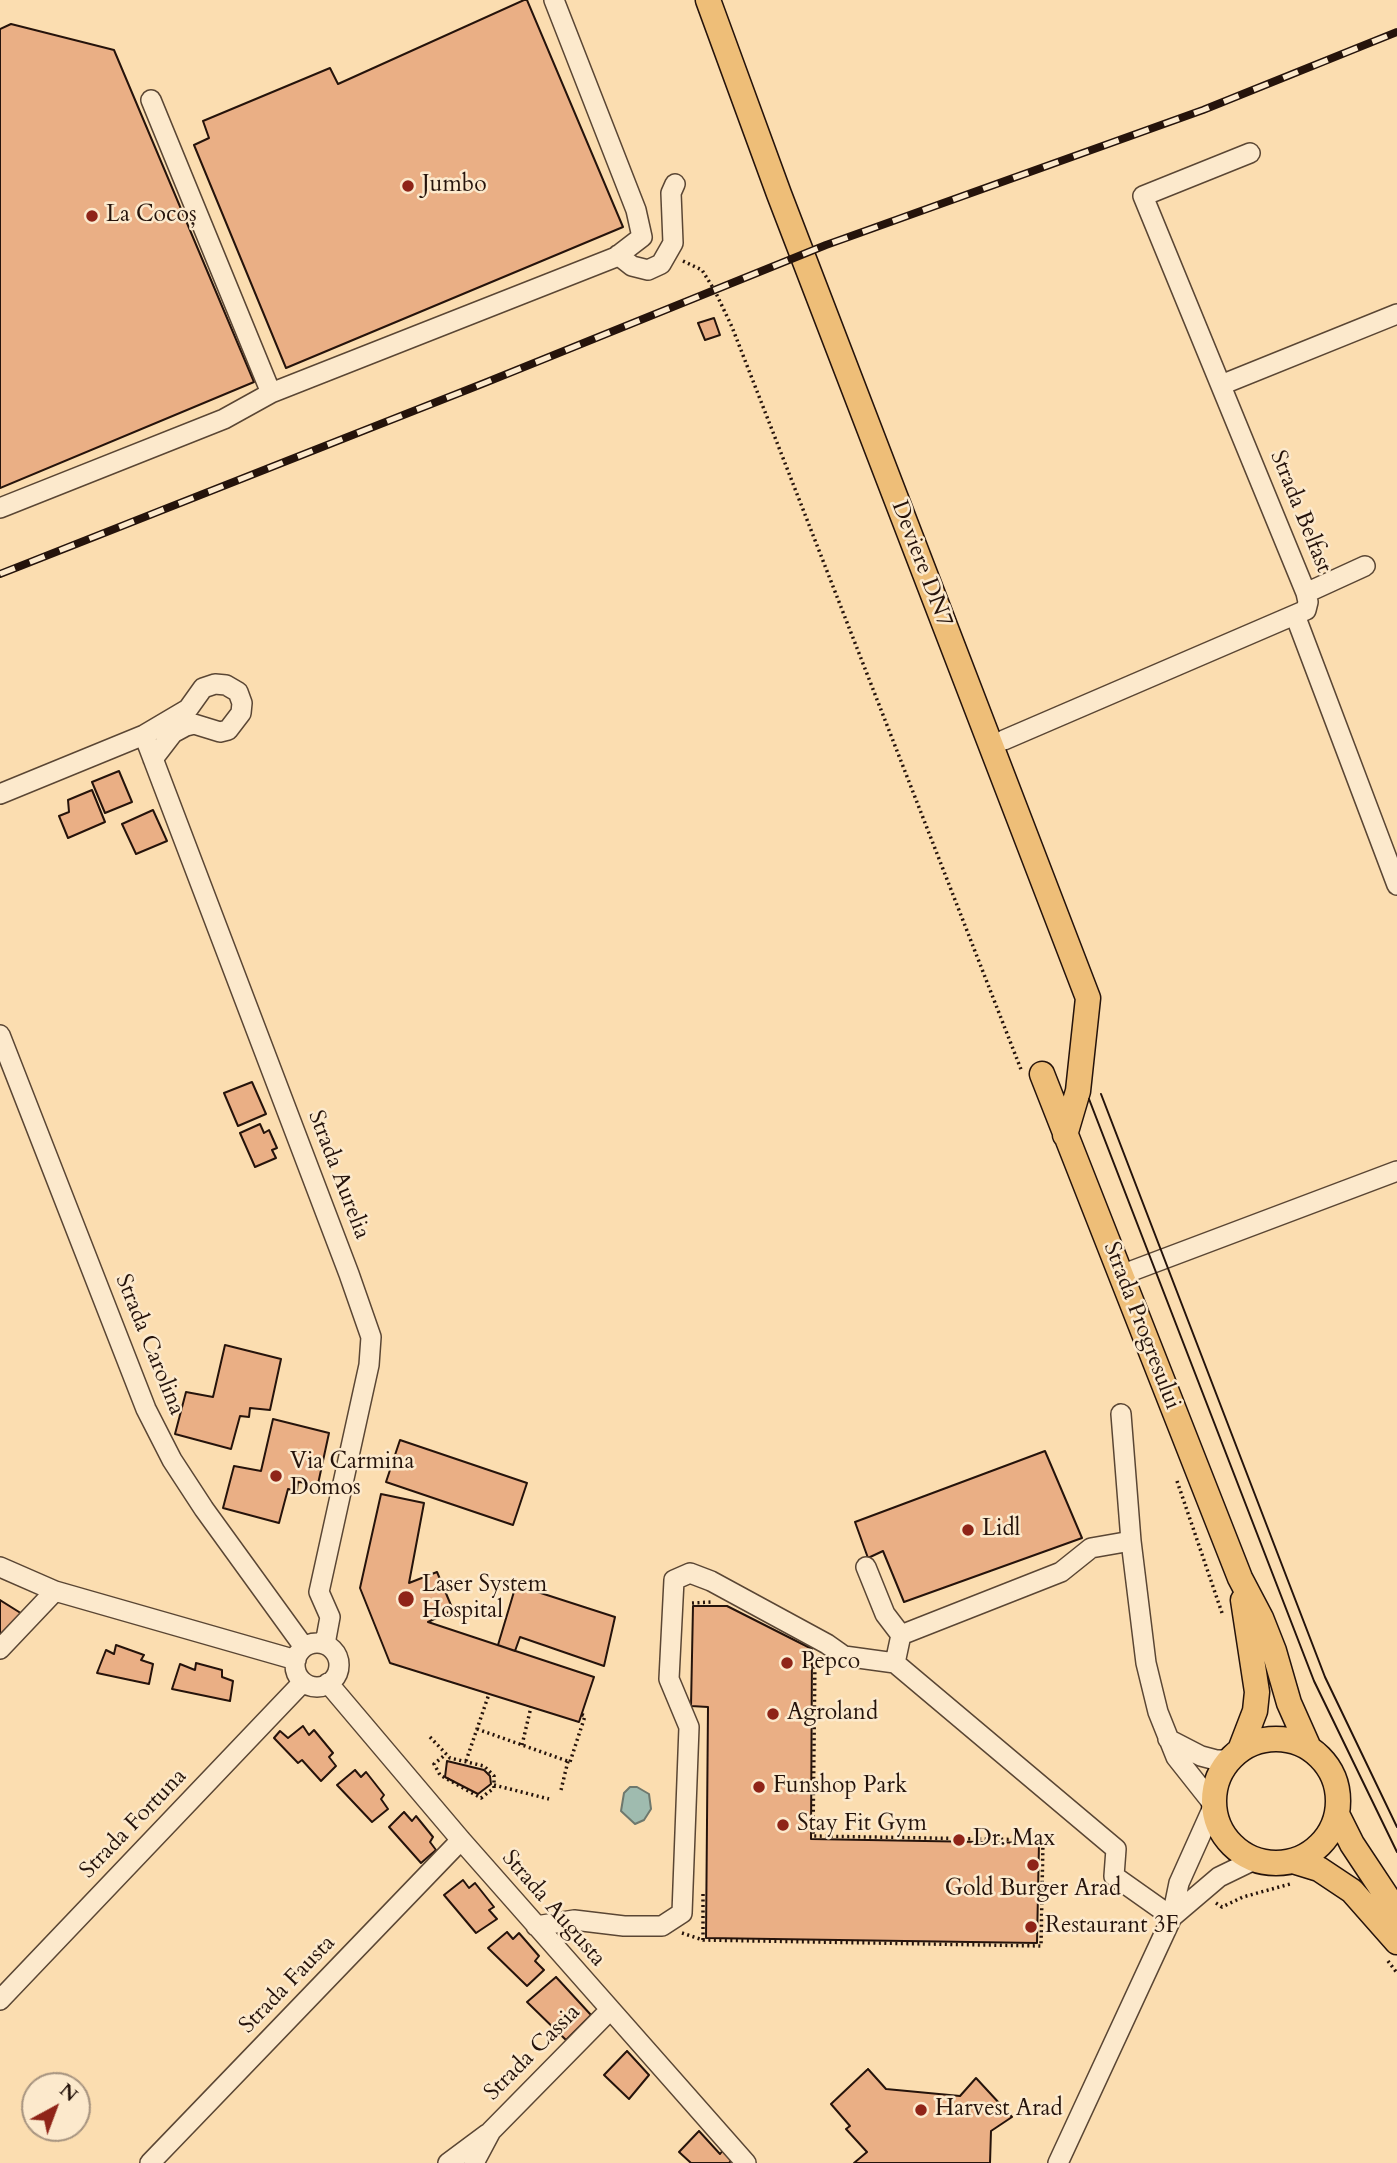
<!DOCTYPE html>
<html>
<head>
<meta charset="utf-8">
<style>
  body { margin:0 }
  #map { position:relative; width:1397px; height:2163px; overflow:hidden; background:#fbddb0; font-family:Cardo,serif }
  canvas { display:block }
  .north { position:absolute; left:21px; top:2072px; width:70px; height:70px; box-sizing:border-box; background:#fce9cc; border:2px solid #a6937f; border-radius:50%; rotate:41deg; font-size:19px; font-weight:700; line-height:28px; text-align:center; color:#25130b }
  .north::after { content:''; display:block; margin:auto; width:24px; height:32px; background:#8f2418; clip-path:polygon(50% 0,100% 100%,50% 72%,0 100%) }
</style>
</head>
<body>
<div id="map">
<canvas width="1397" height="2163"></canvas>
<div class="north">N</div>
</div>
<script>
const g = document.querySelector('canvas').getContext('2d');
g.lineJoin = 'round';
function paint(path, color) { g.fillStyle = color; g.fill(path, 'evenodd'); }
const shape = rows => new Path2D(rows.map(r => 'M' + r).join(''));
function trace(path, color, width, dash) { g.strokeStyle = color; g.lineWidth = width; g.lineCap = dash ? 'butt' : 'round'; g.setLineDash(dash || []); g.stroke(path); }
function label(font, color, halo, rows, align = 'center') {
  g.font = font + ' Cardo,serif'; g.lineWidth = 5; g.setLineDash([]); g.textBaseline = 'middle'; g.strokeStyle = halo; g.fillStyle = color; for (const [text, x, y, turn = 0] of rows) {
    g.save(); g.translate(x, y); g.rotate((+turn || 0) * Math.PI / 180); g.textAlign = isNaN(turn) ? turn : align; if (halo) g.strokeText(text, 0, 0); g.fillText(text, 0, 0); g.restore();
  }
}
const water = shape([
  [630,1787,637,1787,649,1794,651,1809,644,1820,635,1824,621,1811,624,1793,630,1787]
]);
paint(water, '#9fbbaf');
trace(water, '#6e786d', 2);
const building = shape([
  [524,0,527,0,623,227,286,368,194,145,209,138,203,121,330,68,338,84,524,0],
  [11,24,114,50,254,382,0,488,0,29,11,24],
  [714,318,720,335,705,340,698,323,714,318],
  [119,771,132,802,105,813,92,782,119,771],
  [92,790,105,822,68,838,59,816,69,812,68,800,92,790],
  [153,810,167,841,136,854,122,824,153,810],
  [252,1082,266,1114,238,1126,224,1093,252,1082],
  [260,1124,264,1133,269,1130,277,1148,272,1150,276,1158,255,1167,240,1133,260,1124],
  [225,1345,281,1359,270,1410,250,1408,249,1417,240,1416,231,1449,175,1434,186,1392,213,1397,225,1345],
  [273,1419,329,1433,318,1484,298,1482,297,1491,288,1489,279,1523,223,1508,234,1466,261,1471,273,1419],
  [400,1440,527,1483,513,1525,386,1482,400,1440],
  [1045,1451,1082,1538,904,1602,883,1551,868,1558,855,1522,1045,1451],
  [381,1494,424,1503,409,1583,437,1572,453,1610,428,1622,594,1677,579,1722,390,1663,360,1588,381,1494],
  [516,1585,615,1617,604,1666,520,1637,515,1651,498,1645,516,1585],
  [0,1600,27,1617,0,1646,0,1600],
  [693,1606,727,1606,812,1649,811,1839,1039,1843,1037,1943,706,1938,708,1707,691,1706,693,1606],
  [116,1645,144,1655,141,1660,153,1664,149,1684,97,1673,106,1650,114,1654,116,1645],
  [196,1663,222,1670,222,1677,233,1681,230,1701,172,1689,180,1664,195,1670,196,1663],
  [303,1726,309,1735,314,1730,333,1753,329,1757,336,1766,321,1781,302,1760,298,1763,274,1738,280,1731,288,1738,303,1726],
  [447,1761,484,1770,490,1776,491,1784,478,1794,445,1777,447,1761],
  [355,1770,361,1777,366,1772,384,1795,381,1799,388,1809,372,1822,337,1785,355,1770],
  [404,1812,412,1821,416,1816,433,1837,430,1842,436,1850,421,1863,389,1827,404,1812],
  [463,1880,469,1888,475,1883,494,1907,489,1910,497,1919,476,1933,444,1895,463,1880],
  [507,1932,513,1939,519,1933,539,1956,535,1961,544,1970,527,1986,488,1948,507,1932],
  [556,1977,591,2015,566,2040,527,2002,556,1977],
  [627,2051,649,2075,629,2099,604,2075,627,2051],
  [868,2069,886,2089,960,2096,976,2078,1012,2117,991,2131,990,2163,854,2163,867,2152,846,2129,850,2126,831,2104,868,2069],
  [699,2131,720,2154,724,2149,733,2159,729,2163,691,2163,679,2152,699,2131]
]);
paint(building, '#eaaf85');
trace(building, '#25130b', 2);
const minor = shape([
  [151,100,271,393],
  [618,255,632,266,648,270,661,264,673,243,671,193,675,184],
  [1221,385,1397,314],
  [0,508,224,419,271,393,616,257,642,237,636,210,554,0],
  [1306,593,1365,566],
  [1295,615,1397,885],
  [144,735,349,1274,371,1337,369,1365,319,1592,330,1617,325,1644],
  [1004,740,1306,610,1308,602,1306,593,1143,196,1250,153],
  [0,794,144,735,188,709,203,688,215,684,226,685,238,692,242,703,241,713,228,730,220,732,194,724,186,726,173,733,153,759],
  [0,1035,146,1409,172,1460,204,1509,304,1647],
  [1121,1275,1397,1171],
  [0,1567,55,1591,296,1660],
  [866,1567,885,1614,901,1635],
  '295 1665a22 22 0 1 1 44 0a22 22 0 1 1-44 0Z',
  [0,1649,55,1591],
  [895,1663,901,1635,1061,1572,1091,1548,1131,1541],
  [328,1683,461,1840,746,2163],
  [1168,1739,1201,1756,1216,1760,1226,1760,1232,1757],
  [1172,1917,1219,1877,1254,1860],
  [536,1926,574,1920,624,1926,662,1926,682,1913,689,1727,669,1679,674,1580,690,1573,711,1581,827,1644,844,1656,895,1663,1116,1849,1114,1876,1172,1917],
  [0,2000,303,1682],
  [150,2163,461,1840],
  [448,2163,487,2134],
  [474,2163,491,2131,610,2010],
  [1058,2163,1172,1917,1179,1883,1214,1805,1176,1757,1158,1712,1146,1663,1131,1541,1121,1414]
]);
const major = shape([
  [708,0,779,194,1088,998,1078,1091,1065,1135],
  [1042,1074,1240,1578,1261,1618,1274,1651,1289,1703,1309,1748],
  '1214 1801a62 62 0 1 1 124 0a62 62 0 1 1-124 0Z',
  [1240,1750,1255,1711,1257,1692,1243,1600],
  [1337,1814,1352,1844,1397,1912],
  [1293,1861,1319,1869,1352,1891,1397,1942]
]);
trace(minor, '#5a4634', 22);
trace(major, '#25130b', 27);
trace(shape([
  [683,261,702,270,715,291,732,327,1022,1072],
  [1177,1481,1222,1613],
  [692,1603,712,1602],
  [477,1729,570,1762,585,1716,581,1714],
  [430,1737,450,1758,484,1766,494,1776,494,1788,481,1798,440,1775,434,1764,446,1754],
  [522,1745,531,1707],
  [466,1761,489,1694],
  [494,1785,549,1799],
  [561,1790,568,1761],
  [1216,1903,1222,1907,1243,1897,1290,1884],
  [682,1933,703,1940,1041,1946,1043,1840,813,1836,815,1658],
  [703,1940,703,1894],
  [1388,1961,1397,1973]
]), '#25130b', 3.5, [2, 3.5]);
trace(minor, '#fce9cc', 19);
trace(major, '#eebe78', 24);
trace(shape([
  [1101,1094,1325,1677,1397,1827],
  [1089,1099,1314,1681,1397,1852]
]), '#25130b', 2);
const rail = shape([
  [0,574,487,382,826,245,1203,110,1397,32]
]);
trace(rail, '#25130b', 8);
trace(rail, '#fce9cc', 5, [16]);
for (const [x, y, r, color] of [
  [408,186,7,"#8f2418"],
  [92,216,7,"#8f2418"],
  [276,1476,7,"#8f2418"],
  [968,1530,7,"#8f2418"],
  [406,1599,9,"#8f2418"],
  [787,1663,7,"#8f2418"],
  [773,1714,7,"#8f2418"],
  [759,1787,7,"#8f2418"],
  [783,1825,7,"#8f2418"],
  [959,1840,7,"#8f2418"],
  [1033,1865,7,"#8f2418"],
  [1031,1927,7,"#8f2418"],
  [921,2110,7,"#8f2418"]
]) { const dot = new Path2D(); dot.arc(x, y, r, 0, 2 * Math.PI); g.fillStyle = color; g.fill(dot); trace(dot, '#fce9cc', 2.5); }
label('23px', '#25130b', '#fce9cc', [
  ["Jumbo",422,186],
  ["La Cocoș",106,216],
  ["Via Carmina",290,1463],
  ["Domos",290,1489],
  ["Lidl",982,1530],
  ["Laser System",422,1586],
  ["Hospital",422,1612],
  ["Pepco",801,1663],
  ["Agroland",787,1714],
  ["Funshop Park",773,1787],
  ["Stay Fit Gym",797,1825],
  ["Dr. Max",973,1840],
  ["Gold Burger Arad",1033,1890,"center"],
  ["Restaurant 3F",1045,1927],
  ["Harvest Arad",935,2110]
], 'left');
label('23px', '#25130b', '#fce9cc', [
  ["Strada Belfast",1300,512,68],
  ["Deviere DN7",921,564,69],
  ["Strada Aurelia",338,1175,69],
  ["Strada Progresului",1141,1326,69],
  ["Strada Carolina",149,1345,68],
  ["Strada Fortuna",134,1824,-46],
  ["Strada Augusta",553,1909,49],
  ["Strada Fausta",288,1985,-46],
  ["Strada Cassia",533,2053,-45]
]);
</script>
</body>
</html>
